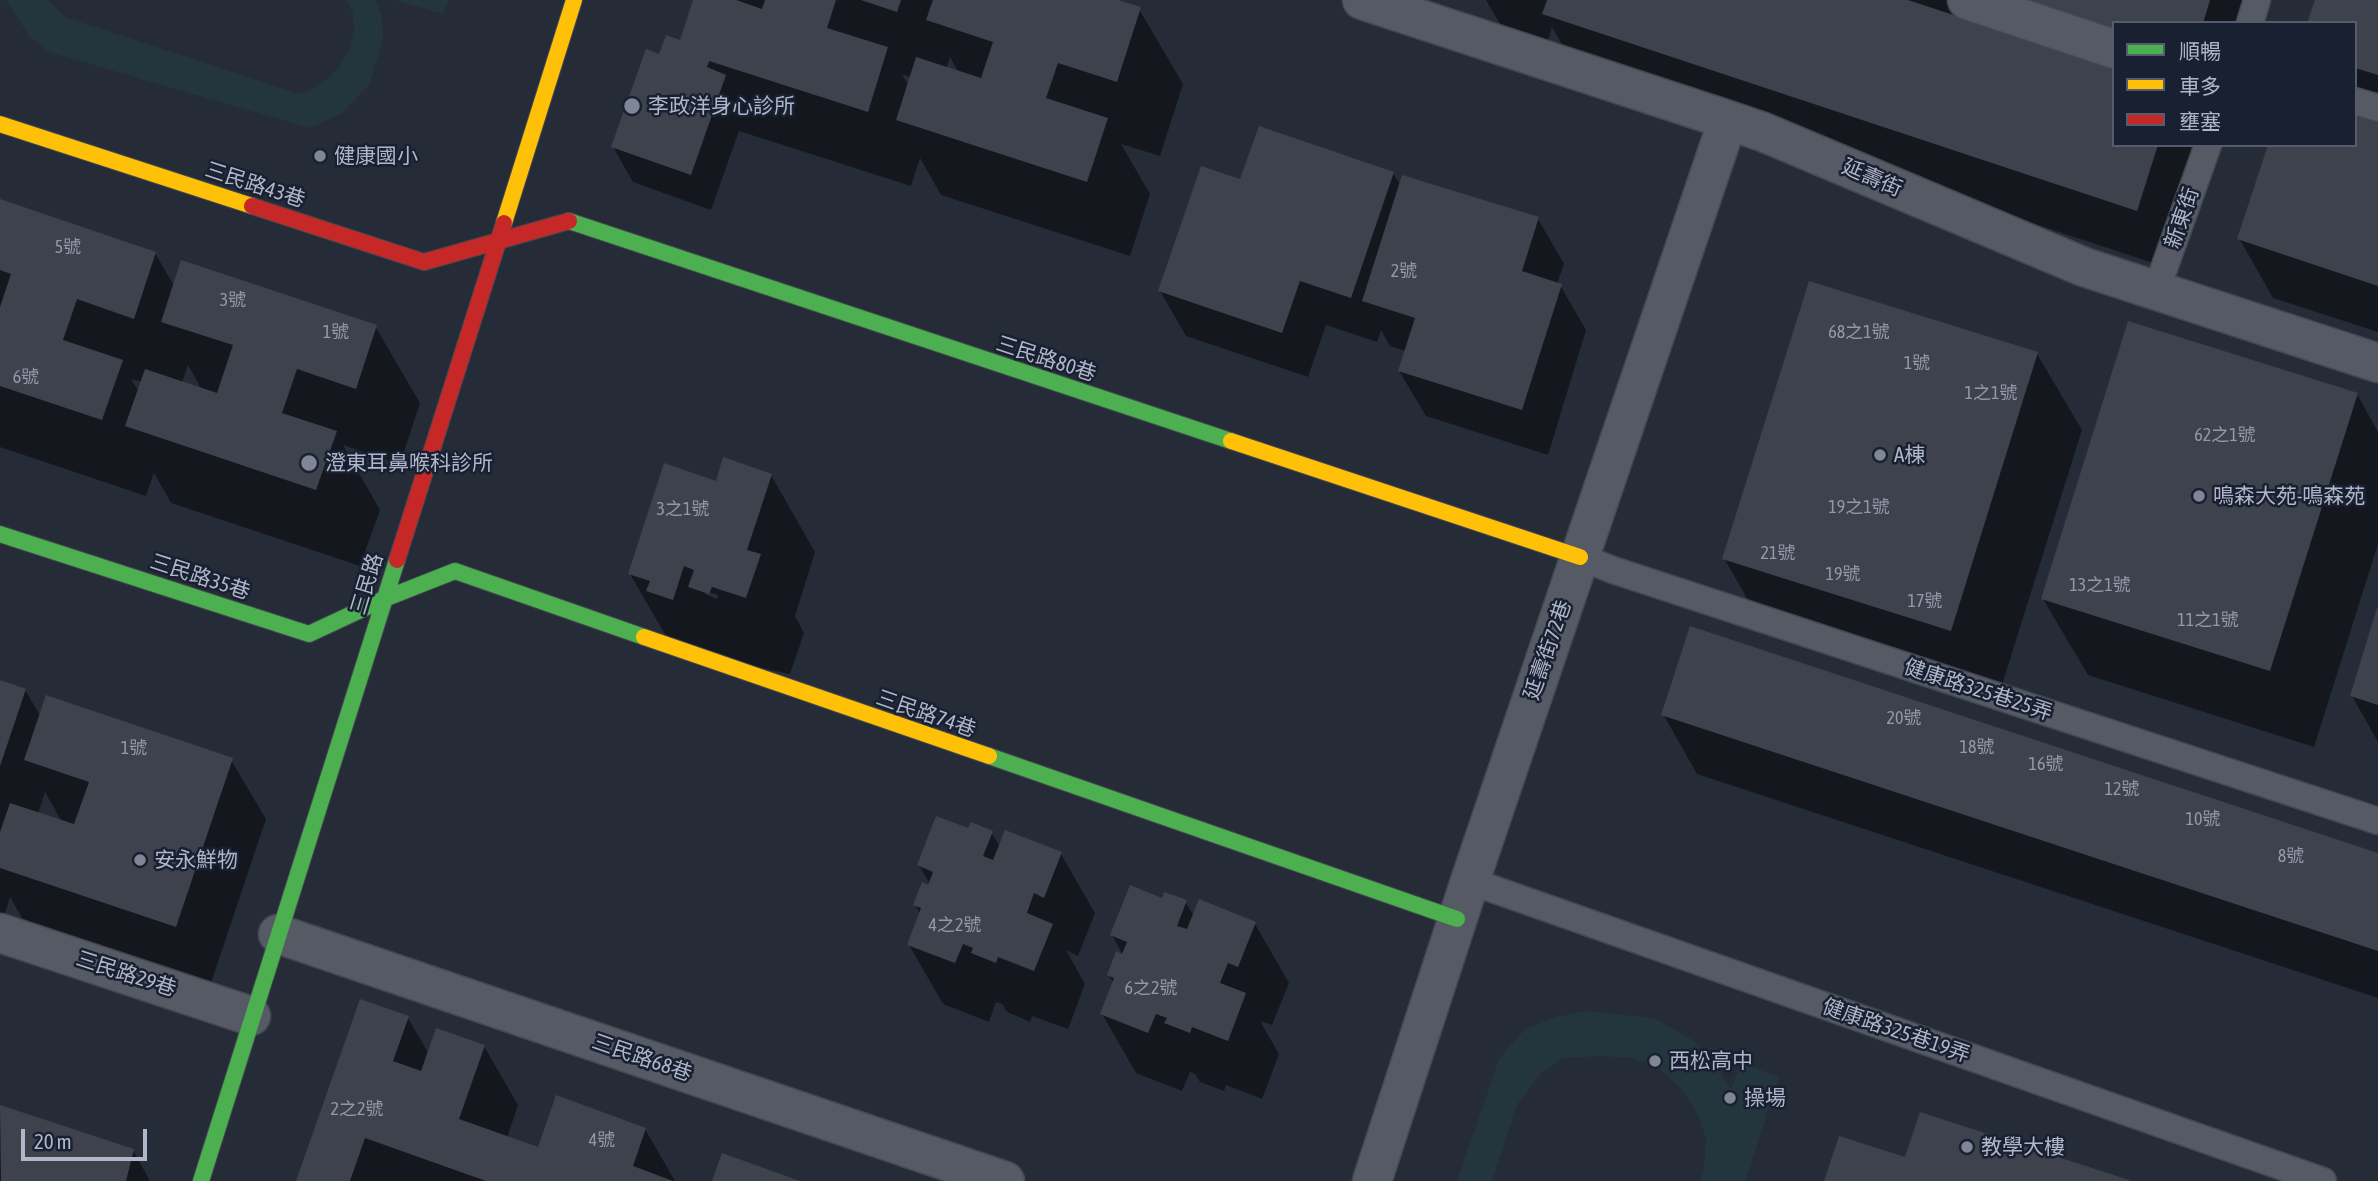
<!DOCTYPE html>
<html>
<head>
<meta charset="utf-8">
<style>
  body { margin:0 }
  #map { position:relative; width:2378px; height:1181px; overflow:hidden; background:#262c37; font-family:"Asap Condensed","Noto Sans TC",sans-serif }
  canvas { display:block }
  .legend { position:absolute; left:2112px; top:21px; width:245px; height:126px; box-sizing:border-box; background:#192031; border:2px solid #555c6e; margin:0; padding:9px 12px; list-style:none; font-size:21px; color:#afb6c9 }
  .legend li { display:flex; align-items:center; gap:14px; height:35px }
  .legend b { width:35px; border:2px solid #555c6e }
  .scale { position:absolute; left:21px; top:1129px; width:126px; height:32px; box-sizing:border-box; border:4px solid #afb6c9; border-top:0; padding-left:9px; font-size:21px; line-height:24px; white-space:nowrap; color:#afb6c9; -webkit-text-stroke:5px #192031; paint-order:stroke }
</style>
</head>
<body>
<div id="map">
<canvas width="2378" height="1181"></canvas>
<ul class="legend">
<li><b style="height:9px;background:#4caf50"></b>順暢</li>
<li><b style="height:9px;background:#ffc107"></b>車多</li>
<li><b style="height:9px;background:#c62828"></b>壅塞</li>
</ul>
<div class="scale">20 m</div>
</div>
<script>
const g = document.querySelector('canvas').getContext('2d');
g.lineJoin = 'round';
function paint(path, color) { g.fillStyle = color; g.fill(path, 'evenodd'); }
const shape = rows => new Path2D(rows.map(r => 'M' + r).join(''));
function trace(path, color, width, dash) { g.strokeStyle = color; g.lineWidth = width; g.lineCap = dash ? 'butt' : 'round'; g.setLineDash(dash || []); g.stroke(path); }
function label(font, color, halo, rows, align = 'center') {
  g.font = font + ' "Asap Condensed","Noto Sans TC",sans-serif'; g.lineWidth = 5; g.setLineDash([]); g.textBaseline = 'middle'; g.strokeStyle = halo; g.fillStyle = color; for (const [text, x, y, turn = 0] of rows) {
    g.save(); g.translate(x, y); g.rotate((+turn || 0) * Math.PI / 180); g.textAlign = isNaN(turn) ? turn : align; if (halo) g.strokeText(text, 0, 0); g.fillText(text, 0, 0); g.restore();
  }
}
paint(shape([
  [6,0,48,0,65,17,298,94,310,91,326,80,339,68,350,49,354,29,353,14,347,0,376,0,382,18,383,40,369,85,341,114,310,128,49,52,30,37],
  [394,0,448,0,443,14],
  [1585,1011,1654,1018,1694,1041,1712,1060,1731,1089,1741,1063,1779,1077,1745,1181,1700,1181,1704,1168,1706,1138,1699,1116,1683,1091,1660,1069,1632,1058,1602,1056,1563,1058,1540,1074,1517,1105,1492,1181,1457,1181,1499,1059,1525,1029,1557,1017]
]), '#23363d');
paint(shape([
  [694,0,730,0,739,3,737,0,1112,0,1139,9,1183,84,1160,156,1121,144,1150,194,1130,256,941,195,920,158,911,186,739,131,711,210,633,182,613,147,660,56,681,43],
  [950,57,959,73,946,69],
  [902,74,911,77,909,86],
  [1486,0,2263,0,2255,23,2114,23,2114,145,2207,145,2171,269,1578,73,1552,27,1547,43,1503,29],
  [2317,0,2378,0,2378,332,2273,298,2239,238,2355,145,2355,23],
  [1393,173,1401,186,1538,219,1564,264,1557,284,1560,285,1586,330,1548,455,1426,416,1399,371,1406,351,1390,346,1381,330,1377,342,1326,325,1308,377,1186,336,1160,291,1241,181],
  [0,201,155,253,174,286,375,326,420,403,400,464,343,445,380,510,360,566,171,503,154,473,146,496,0,447],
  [188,365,202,390,182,383],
  [131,379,143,382,139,392],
  [2037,354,2082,430,1995,707,1768,635,1724,558],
  [2357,394,2378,432,2378,544,2314,747,2088,675,2043,599],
  [771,475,815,552,795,616,804,633,790,674,674,650,630,574,717,483],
  [705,591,718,595,717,599,705,594],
  [2378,612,2378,742,2352,696],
  [0,682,25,690,41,717,231,760,266,819,210,986,25,923,10,897,4,917,0,916],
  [45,792,62,822,38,814],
  [1663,714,2378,854,2378,998,1697,774],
  [969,830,991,832,1000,847,1061,854,1095,913,1078,956,1066,950,1085,984,1068,1029,1032,1016,1030,1022,1007,1012,1002,1004,996,1002,989,1022,943,1004,909,945,920,914,915,904,932,888,919,865],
  [1163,901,1185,902,1194,916,1255,924,1289,983,1272,1025,1260,1021,1279,1054,1262,1099,1226,1085,1224,1091,1200,1082,1195,1074,1190,1072,1182,1091,1136,1073,1102,1014,1114,984,1109,975,1124,957,1112,935],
  [408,1018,429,1054,484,1046,518,1105,507,1138,539,1149,645,1129,675,1181,297,1181],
  [0,1107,133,1150,150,1181,0,1181]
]), '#0007');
paint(shape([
  [693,0,736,0,762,9,765,0,836,0,827,28,888,47,868,112,709,61,707,67,726,75,691,175,611,147,646,49,659,54,666,35,680,40],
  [861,0,901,0,897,12],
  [933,0,1118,0,1141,7,1117,82,1058,63,1046,98,1108,118,1087,182,896,120,916,57,981,78,993,42,926,20],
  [1547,0,1908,0,2114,68,2114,145,2158,145,2137,211,1542,14],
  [2016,0,2210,0,2203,23,2114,23,2114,32],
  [2315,0,2378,0,2378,75,2355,68,2355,23,2307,23],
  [2355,105,2378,113,2378,286,2237,239,2268,145,2355,145],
  [1259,126,1394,172,1351,298,1300,281,1282,333,1158,291,1201,166,1240,179],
  [1402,175,1539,217,1522,271,1562,284,1522,410,1398,371,1415,318,1362,301],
  [0,199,156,252,134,319,77,299,63,340,123,360,102,420,0,386,0,307,11,274,0,270],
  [181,260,377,325,356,389,297,369,282,413,337,431,316,490,125,426,145,369,217,393,233,345,161,322],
  [1809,281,2038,352,1951,631,1722,559],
  [2128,321,2358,393,2270,671,2041,599],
  [723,457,772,474,747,550,761,554,746,598,712,587,709,594,688,587,694,570,684,566,673,600,646,591,650,581,628,574,664,463,716,481],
  [2377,608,2378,608,2378,705,2350,696],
  [1690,626,2378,853,2378,951,1661,715],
  [0,680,26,689,0,766],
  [46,695,233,758,176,927,0,868,0,832,10,803,74,824,89,782,24,760],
  [936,816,968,828,971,822,993,831,983,856,993,860,1005,830,1062,852,1044,898,1034,893,1027,913,1053,924,1034,971,998,957,996,963,971,953,973,948,963,944,955,963,907,945,921,908,913,905,922,882,928,885,933,872,917,865],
  [1130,885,1162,898,1164,892,1187,900,1177,926,1187,929,1199,899,1256,922,1238,967,1228,963,1220,983,1246,993,1228,1041,1192,1027,1190,1033,1164,1023,1167,1018,1156,1014,1148,1033,1100,1014,1114,978,1107,975,1116,951,1122,954,1127,942,1110,935],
  [360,999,409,1016,393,1061,421,1071,436,1028,485,1045,459,1119,538,1147,556,1095,646,1128,633,1166,673,1181,486,1181,365,1138,350,1181,296,1181],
  [0,1105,134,1149,126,1181,1,1181],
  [1920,1112,2129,1180,2129,1181,1824,1181,1839,1136,1905,1157],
  [722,1153,800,1181,712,1181]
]), '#3e424d');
const lane = shape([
  [2250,23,2257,0],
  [2355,101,2378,108],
  [2156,291,2208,145],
  [1580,557,1613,570,2378,821],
  [1470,881,2323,1181]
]);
const street = shape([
  [1362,0,1728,120,1763,132,2084,267,2378,363],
  [1967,0,2114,49],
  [0,933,251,1016],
  [278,934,1005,1181],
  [1372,1181,1470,881,1728,120]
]);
const fast = shape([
  [569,221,1231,441],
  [0,534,309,634,384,599,455,571,644,637],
  [989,756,1457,919],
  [201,1181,397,560]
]);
const slow = shape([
  [0,124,252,206],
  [504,223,574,0],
  [1231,441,1580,557],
  [644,637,989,756]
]);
const jam = shape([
  [252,206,424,262,569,221],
  [397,560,504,223]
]);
trace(lane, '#43474f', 29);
trace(street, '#43474f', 41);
trace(fast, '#43474f', 18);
trace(slow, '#43474f', 18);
trace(jam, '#43474f', 18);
trace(lane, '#565a64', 26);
trace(street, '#565a64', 38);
trace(fast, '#4caf50', 16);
trace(slow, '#ffc107', 16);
trace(jam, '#c62828', 16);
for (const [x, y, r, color] of [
  [632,106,9,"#7f8696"],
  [320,156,7,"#7f8696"],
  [1880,455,7,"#7f8696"],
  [309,463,9,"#7f8696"],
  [2199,496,7,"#7f8696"],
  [140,860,7,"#7f8696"],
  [1655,1061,7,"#7f8696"],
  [1730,1098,7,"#7f8696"],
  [1967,1147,7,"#7f8696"]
]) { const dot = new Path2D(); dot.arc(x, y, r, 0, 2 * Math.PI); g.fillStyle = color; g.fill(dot); trace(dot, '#192031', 2.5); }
label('18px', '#9399aa', null, [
  ["5號",68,247],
  ["2號",1404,271],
  ["3號",233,300],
  ["1號",336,332],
  ["68之1號",1859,332],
  ["1號",1917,363],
  ["6號",26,377],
  ["1之1號",1991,393],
  ["62之1號",2225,435],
  ["19之1號",1859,507],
  ["3之1號",683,509],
  ["21號",1778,553],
  ["19號",1843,574],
  ["13之1號",2100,585],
  ["17號",1925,601],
  ["11之1號",2208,620],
  ["20號",1904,718],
  ["18號",1977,747],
  ["1號",134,748],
  ["16號",2046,764],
  ["12號",2122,789],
  ["10號",2203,819],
  ["8號",2291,856],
  ["4之2號",955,925],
  ["6之2號",1151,988],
  ["2之2號",357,1109],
  ["4號",602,1140]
]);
label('21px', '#afb6c9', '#192031', [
  ["李政洋身心診所",648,106],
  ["健康國小",334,156],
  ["A棟",1894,455],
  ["澄東耳鼻喉科診所",325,463],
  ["鳴森大苑-鳴森苑",2213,496],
  ["安永鮮物",154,860],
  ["西松高中",1669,1061],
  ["操場",1744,1098],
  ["教學大樓",1981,1147]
], 'left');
label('21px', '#afb6c9', '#192031', [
  ["延壽街",1872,178,23],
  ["三民路43巷",255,185,18],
  ["新東街",2182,218,-71],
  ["三民路80巷",1046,359,18],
  ["三民路35巷",200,577,18],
  ["三民路",367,584,-73],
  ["延壽街72巷",1548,650,-71],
  ["健康路325巷25弄",1978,690,18],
  ["三民路74巷",926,714,19],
  ["三民路29巷",126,974,18],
  ["健康路325巷19弄",1896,1031,19],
  ["三民路68巷",642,1058,19]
]);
</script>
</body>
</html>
